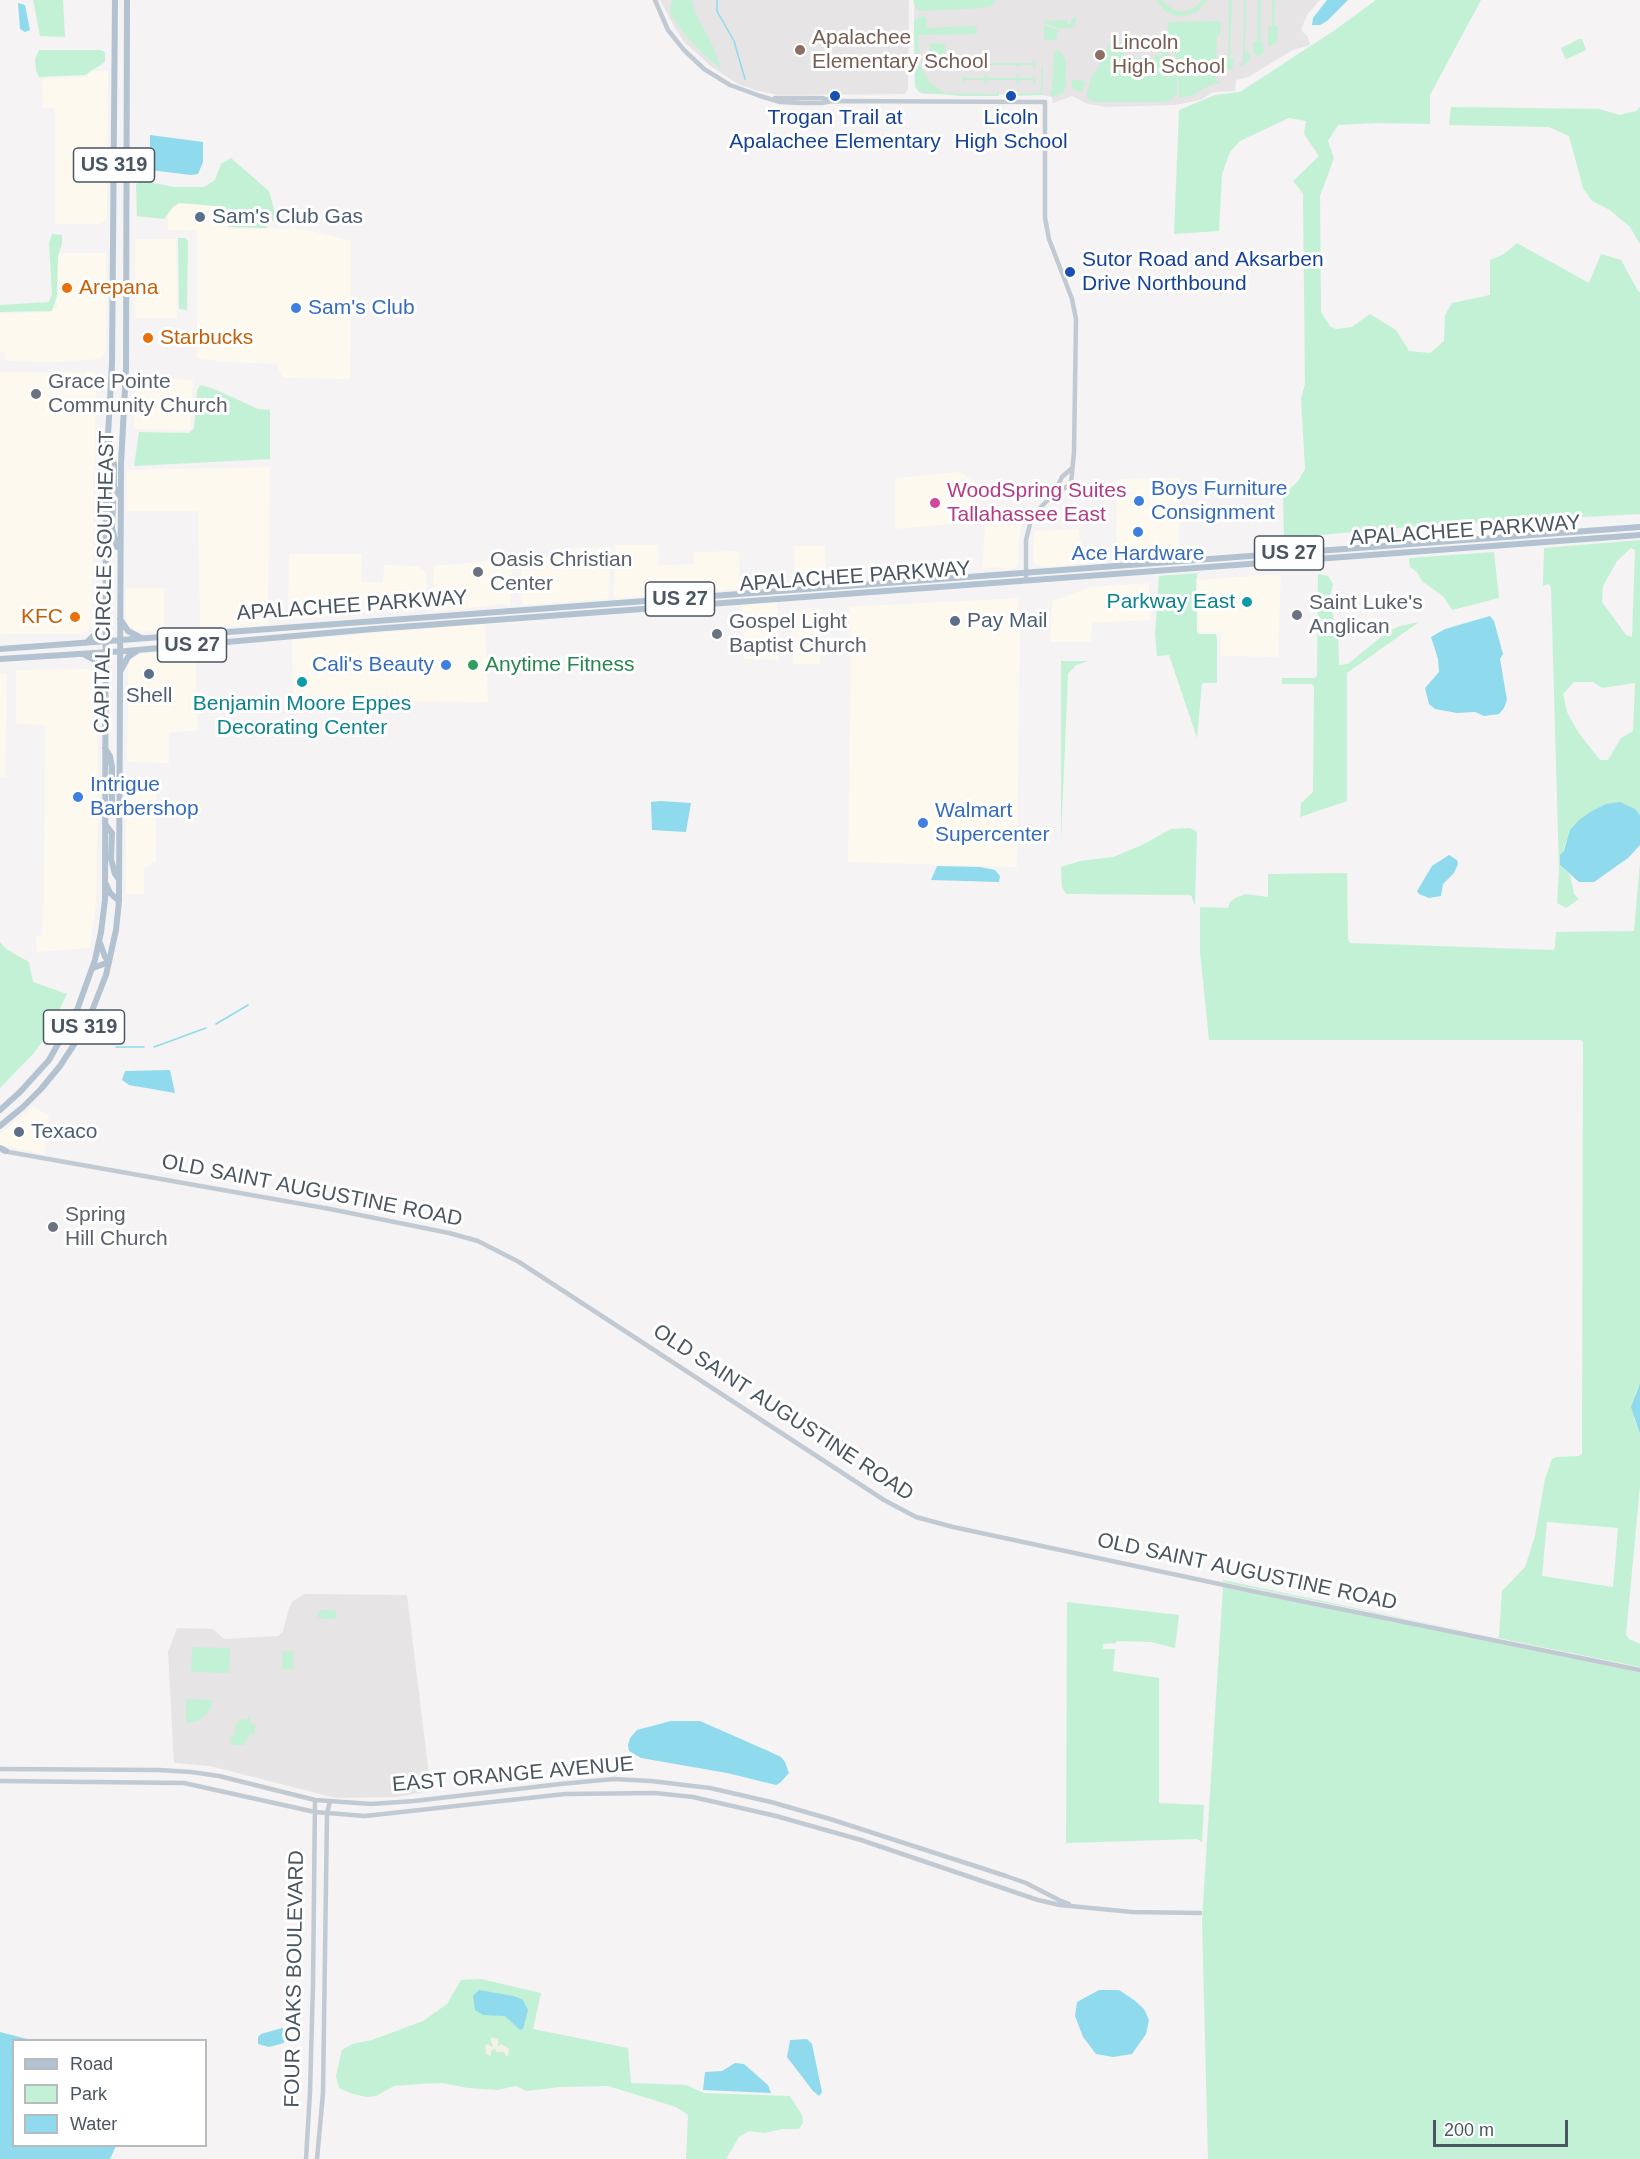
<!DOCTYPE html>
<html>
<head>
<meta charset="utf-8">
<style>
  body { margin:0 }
  #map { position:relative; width:1640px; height:2159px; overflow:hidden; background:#f5f3f3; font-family:Arial,sans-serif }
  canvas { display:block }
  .legend { position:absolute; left:12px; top:2039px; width:195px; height:108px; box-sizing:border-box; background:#fff; border:2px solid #b7bbc0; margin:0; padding:8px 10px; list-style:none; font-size:18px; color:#4a5661 }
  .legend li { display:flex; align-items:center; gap:12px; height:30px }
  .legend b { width:30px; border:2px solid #b7bbc0 }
  .scale { position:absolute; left:1433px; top:2120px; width:135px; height:27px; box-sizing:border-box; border:3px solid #4a5661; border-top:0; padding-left:8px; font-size:18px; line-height:21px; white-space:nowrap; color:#4a5661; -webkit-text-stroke:4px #fff; paint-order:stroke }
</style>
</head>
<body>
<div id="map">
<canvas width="1640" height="2159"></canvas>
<ul class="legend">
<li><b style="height:8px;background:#b3c2d1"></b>Road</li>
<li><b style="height:16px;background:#c3f1d5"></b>Park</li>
<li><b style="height:16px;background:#90daee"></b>Water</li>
</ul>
<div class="scale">200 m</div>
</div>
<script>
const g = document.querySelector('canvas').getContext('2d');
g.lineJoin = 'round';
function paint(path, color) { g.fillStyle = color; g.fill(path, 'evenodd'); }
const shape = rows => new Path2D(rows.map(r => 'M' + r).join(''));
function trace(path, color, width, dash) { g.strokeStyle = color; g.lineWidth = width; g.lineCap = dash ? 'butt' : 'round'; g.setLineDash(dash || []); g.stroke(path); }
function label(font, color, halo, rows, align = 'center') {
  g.font = font + ' Arial,sans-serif'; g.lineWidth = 6; g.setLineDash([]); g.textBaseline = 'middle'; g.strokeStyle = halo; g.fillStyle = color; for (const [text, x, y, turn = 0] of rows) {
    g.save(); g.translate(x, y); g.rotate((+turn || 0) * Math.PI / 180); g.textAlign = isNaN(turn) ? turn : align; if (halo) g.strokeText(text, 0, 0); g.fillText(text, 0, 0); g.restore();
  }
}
paint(shape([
  [88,71,108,71,107,217,105,221,100,224,55,224,55,108,43,108,42,79,88,77],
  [227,203,228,229,282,229,291,226,351,241,350,379,283,378,276,364,223,362,197,358,197,230,168,230,168,212,176,204],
  [135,239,176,239,177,318,135,318],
  [57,253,106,253,106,352,100,359,60,362,5,361,5,353,0,352,0,314,52,312,52,308,57,308],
  [0,372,96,372,92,625,86,632,80,634,1,634,0,640],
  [137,377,193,380,190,430,134,429,135,381],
  [270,467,268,625,200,627,198,511,126,511,127,470],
  [960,472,968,477,975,484,975,522,895,529,895,478],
  [1180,478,1179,552,1116,557,1117,479],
  [1013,509,1023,518,1019,540,1018,565,1015,568,1008,569,1001,567,982,569,986,512],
  [1079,529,1083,564,1042,567,1034,563,1033,538,1035,531],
  [615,545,659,545,659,565,694,564,693,552,739,551,740,589,616,598,614,595],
  [794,546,825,546,825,583,795,585],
  [610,547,610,583,608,599,523,605,522,604,521,559,568,556,568,548],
  [289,554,362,554,361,582,383,582,384,565,418,566,426,573,427,606,288,620],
  [513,559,510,606,502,604,433,612,434,566],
  [1281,574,1278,657,1221,656,1221,632,1199,632,1198,580],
  [1149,583,1150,620,1092,623,1091,642,1050,642,1052,601,1091,587],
  [126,588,164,588,164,630,140,632,134,630,128,626,125,617],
  [1018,598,1020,636,1017,867,848,862,851,659,849,607],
  [777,602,779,660,744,659,742,605],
  [821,608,820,664,793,664,793,610],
  [485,624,488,702,293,700,292,640],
  [195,650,198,730,169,733,169,763,127,762,128,667,130,662,133,658,141,654],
  [90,669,97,677,98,812,96,904,90,948,36,952,36,936,42,935,44,890,45,725,16,724,16,670],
  [0,674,7,674,5,777,0,777],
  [126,790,156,790,156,861,144,868,144,894,126,894],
  [33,1107,49,1115,44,1154,0,1145,0,1134]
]), '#fdf9ef');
paint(shape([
  [660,0,909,0,908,89,905,94,779,95,758,91,738,84,712,67,685,43,675,28],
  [914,0,1320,0,1307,15,1301,30,1308,37,1310,45,1293,50,1248,77,1236,80,1235,91,1213,92,1200,100,1175,105,1106,107,1088,104,1072,96,1053,103,1052,97,1041,95,923,94,919,92,915,87],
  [304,1594,407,1595,431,1791,396,1797,336,1798,210,1766,174,1763,168,1652,177,1628,213,1629,224,1639,278,1636,283,1631,289,1608,293,1601]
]), '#e6e4e5');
paint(shape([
  [33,0,63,0,65,37,40,36],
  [673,0,692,0,696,14,712,44,721,69,702,53,682,31,671,15,670,5],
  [913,0,996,0,989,7,983,8,921,11,915,7],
  [1156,0,1162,0,1173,10,1182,12,1194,8,1202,0,1207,0,1197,12,1180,17,1166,12],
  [1229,0,1232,0,1230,58,1234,59,1232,70,1224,69,1225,59,1228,58],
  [1244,0,1246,0,1245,51,1248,51,1251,59,1241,66,1239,63,1243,63],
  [1258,0,1261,0,1260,41,1263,41,1264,52,1258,57,1253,51,1253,42,1257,42],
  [1272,0,1275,0,1274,26,1278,27,1277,40,1276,43,1271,46,1268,45,1268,26,1272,26],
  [1376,0,1481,0,1430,95,1430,124,1376,123,1338,125,1328,141,1334,158,1320,196,1321,312,1330,326,1336,329,1352,327,1370,314,1396,330,1409,351,1430,353,1444,341,1445,315,1452,303,1490,295,1490,260,1504,254,1517,243,1589,283,1601,254,1621,260,1638,291,1640,292,1640,514,1433,525,1284,538,1283,495,1298,481,1305,469,1301,399,1305,384,1303,194,1293,181,1319,156,1304,134,1306,121,1289,118,1240,141,1230,152,1222,174,1219,231,1174,234,1179,110,1215,95,1240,92,1335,30],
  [923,16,926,18,927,28,977,26,976,34,918,35,919,64,929,82,945,93,996,94,998,90,999,96,962,96,919,92,915,86,914,23,916,19],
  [1074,17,1076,17,1076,22,1071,28,1059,29,1044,23,1044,21,1068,20,1067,23,1069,25],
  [1221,21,1220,36,1217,36,1216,81,1219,81,1219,83,1210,85,1191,96,1179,97,1178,61,1169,42,1167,22],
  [1044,25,1058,30,1056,40,1044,40],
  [1579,39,1582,39,1586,50,1567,59,1565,58,1561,48],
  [1111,41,1119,41,1124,46,1124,58,1155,58,1155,55,1162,57,1162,53,1158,53,1157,48,1167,52,1176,64,1177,92,1173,99,1164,102,1095,102,1088,99,1086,96,1093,74,1096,72],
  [929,43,945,44,945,53,938,60,934,61],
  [1058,49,1066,60,1066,87,1063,93,1052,97,1049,92,1052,91,1054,54],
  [39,50,100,50,105,52,105,62,85,75,39,77,36,71,35,59],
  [964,59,965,63,1033,63,1034,59,1036,68,1034,69,1033,65,1019,65,1017,68,1016,65,987,65,987,69,985,69,985,65,965,64,964,69,962,61],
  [1043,67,1042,95,1005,96,1006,90,1008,94,1041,93,1041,68],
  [964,74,965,78,985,78,985,75,987,75,987,78,1016,78,1017,74,1019,74,1019,78,1033,78,1034,74,1036,83,1033,84,1033,80,1019,80,1019,84,1017,84,1016,80,987,80,987,84,985,84,984,80,965,80,964,84,962,82],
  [1071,79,1084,81,1085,85,1082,91,1078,92,1073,89],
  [1451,107,1599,109,1620,115,1636,111,1640,107,1640,244,1630,227,1610,210,1592,201,1583,188,1569,136,1549,127,1449,125],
  [231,158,269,191,276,217,266,228,228,227,226,207,179,203,173,207,164,219,137,216,136,185,141,176,154,183,174,187,204,187,215,180,221,164],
  [52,234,62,235,62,244,58,256,57,296,52,311,0,312,0,305,49,302,52,294,49,243],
  [178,238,185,238,188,241,187,310,179,309],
  [201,385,212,388,258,409,270,410,270,459,134,466,139,432,189,433,194,428,197,390],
  [1640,540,1640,815,1635,809,1566,842,1560,865,1570,875,1574,894,1579,899,1566,908,1557,903,1559,871,1551,587,1548,584,1543,586,1544,548],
  [1631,548,1635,550,1632,637,1626,635,1602,602,1603,586,1617,561],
  [1574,682,1593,682,1602,688,1635,683,1633,731,1621,738,1608,760,1600,760,1578,732,1567,712,1563,694],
  [1494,552,1499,598,1452,610,1444,597,1422,581,1417,572,1410,567,1409,558],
  [1198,573,1196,580,1197,632,1199,634,1216,634,1217,640,1217,683,1202,683,1197,738,1169,655,1157,656,1155,634,1159,576],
  [1318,574,1328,576,1333,584,1330,598,1333,617,1338,629,1339,665,1348,664,1387,632,1400,626,1419,622,1347,673,1347,801,1300,817,1301,803,1313,792,1314,687,1312,684,1282,684,1282,678,1315,678,1317,675],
  [1061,661,1089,661,1076,665,1068,674,1061,839],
  [1190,828,1197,832,1195,906,1191,895,1066,894,1062,887,1061,867,1080,861,1113,857,1142,845,1171,829],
  [1640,863,1640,1383,1635,1394,1634,1418,1640,1434,1640,1486,1626,1635,1629,1639,1640,1644,1640,1667,1223,1582,1223,1580,1497,1638,1499,1636,1502,1591,1525,1567,1535,1536,1545,1479,1552,1459,1556,1457,1579,1456,1582,1454,1583,1042,1581,1040,1209,1040,1200,952,1200,907,1228,908,1230,902,1237,897,1246,894,1268,897,1268,874,1347,873,1348,940,1350,943,1553,950,1555,947,1556,932,1634,931],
  [1547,1522,1618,1528,1613,1587,1542,1576],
  [0,942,6,949,29,962,33,982,67,994,47,1035,34,1053,0,1088],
  [1223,1587,1640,1672,1640,2159,1208,2159,1202,1920],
  [1067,1602,1179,1615,1175,1648,1151,1642,1117,1641,1116,1643,1103,1644,1103,1649,1115,1649,1113,1671,1159,1678,1159,1803,1204,1805,1202,1842,1197,1839,1066,1843],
  [321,1610,333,1610,336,1612,336,1617,333,1619,320,1619,317,1615],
  [192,1647,230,1648,229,1673,191,1672],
  [283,1651,293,1651,293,1669,282,1669],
  [186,1699,212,1700,211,1708,202,1719,186,1724],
  [249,1717,251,1724,255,1725,255,1733,248,1736,244,1745,232,1745,229,1737,235,1735,236,1724,241,1719,244,1720],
  [481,1979,541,1993,533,2029,628,2048,631,2083,686,2085,704,2093,790,2096,802,2115,803,2123,799,2129,783,2129,764,2133,749,2131,739,2137,726,2159,686,2159,688,2115,676,2107,608,2086,561,2087,526,2091,516,2086,497,2090,468,2088,442,2083,420,2084,394,2086,376,2096,367,2097,353,2094,339,2088,336,2076,342,2050,352,2044,372,2040,423,2021,447,2004,461,1980]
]), '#c3f1d5');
paint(shape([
  [492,2037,498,2039,498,2047,501,2044,509,2049,508,2056,506,2056,504,2052,497,2052,495,2049,492,2050,490,2056,486,2054,485,2045,488,2044,491,2047,493,2046,490,2039]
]), '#f5f0e5');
paint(shape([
  [1327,0,1348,0,1327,21,1320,25,1312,25,1313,18],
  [18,3,25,5,30,30,25,32,20,29],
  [150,135,203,142,203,162,198,174,191,175,150,170],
  [1490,616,1494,621,1503,654,1500,659,1507,700,1504,708,1499,714,1484,716,1475,712,1457,713,1435,709,1429,704,1425,688,1439,672,1438,659,1431,637,1445,629],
  [660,801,691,803,686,832,652,830,651,802],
  [1620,802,1635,809,1640,815,1640,845,1628,858,1594,882,1579,882,1560,865,1560,855,1564,851,1570,830,1579,820,1592,811,1606,804],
  [1449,855,1457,860,1458,864,1454,873,1443,884,1441,896,1429,898,1419,894,1417,891,1432,866],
  [937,866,980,867,995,870,1000,876,999,882,931,880],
  [170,1070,175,1093,129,1085,122,1080,125,1071],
  [1640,1383,1640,1434,1631,1407],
  [671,1721,700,1721,766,1750,781,1757,785,1762,789,1773,780,1783,776,1785,727,1773,641,1758,629,1751,628,1745,630,1738,637,1730],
  [479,1990,514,1996,523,2000,528,2010,523,2029,520,2030,505,2016,483,2015,475,2010,473,1996],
  [1099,1990,1119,1990,1134,2000,1144,2009,1149,2020,1146,2034,1132,2054,1113,2057,1096,2054,1083,2037,1075,2016,1077,2002],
  [282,2028,286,2030,287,2032,284,2043,269,2047,258,2044,258,2037,261,2034],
  [0,2032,31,2040,14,2040,14,2146,116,2146,110,2159,0,2159],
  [807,2039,812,2044,822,2092,819,2096,813,2091,787,2057,790,2040],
  [735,2063,744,2064,768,2085,771,2093,703,2090,705,2072,722,2071]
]), '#90daee');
trace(shape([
  [717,0,717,11,734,41,745,79],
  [216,1024,248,1005],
  [116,1047,144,1047],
  [154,1047,206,1028]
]), '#90daee', 1.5);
trace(shape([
  [655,0,668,30,684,50,704,69,730,85,760,96,780,102,803,103,822,103,832,101,1045,102,1045,218,1049,239,1072,299,1076,319,1074,452,1071,484,1052,496,1037,511,1031,520,1026,540,1026,580],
  [775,98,822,98,829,100],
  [1055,491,1062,477,1072,468],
  [3,1151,330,1209,449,1233,478,1241,519,1262,884,1500,916,1517,953,1527,1252,1591,1640,1670],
  [0,1769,159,1770,191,1772,219,1776,315,1800,371,1804,414,1801,560,1784,614,1779,651,1781,710,1788,771,1802,830,1819,1006,1876,1026,1883,1059,1900,1069,1904],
  [0,1781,184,1783,315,1812,365,1816,565,1794,655,1793,693,1797,776,1816,861,1840,1038,1900,1060,1905,1132,1912,1200,1913],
  [306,2159,310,2092,313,1984,315,1800],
  [317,2159,323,2093,327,1814,330,1801]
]), '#c1cad2', 4.5);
trace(shape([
  [109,441,114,465,114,487,120,496],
  [108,493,113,502,112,528,117,547],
  [120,619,128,631,141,638],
  [86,643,96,633,105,617],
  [0,649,1640,527],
  [85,655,95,660,105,671],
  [0,659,126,651,373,629,1640,535],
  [121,670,128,657,137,651],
  [105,748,110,756,112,767,112,806,118,816],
  [105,824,112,833,111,859,115,874,118,878],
  [106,884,110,893,119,901],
  [93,968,109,962,105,957,100,943],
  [0,1110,20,1092,49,1060,77,1010,95,960,101,932,105,900,106,471,112,364,115,0],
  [0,1126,23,1107,41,1089,60,1066,75,1043,90,1016,106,975,116,930,119,901,121,464,126,370,127,0],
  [0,1148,6,1151]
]), '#b3c2d1', 6);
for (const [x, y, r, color] of [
  [800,50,6,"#8d6e63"],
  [1100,55,6,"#8d6e63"],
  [835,96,6,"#1a4fb4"],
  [1011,96,6,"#1a4fb4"],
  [200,217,6,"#5c6f8a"],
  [1070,272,6,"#1a4fb4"],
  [67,288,6,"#e8710a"],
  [296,308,6,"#3f7fe0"],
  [148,338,6,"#e8710a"],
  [36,394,6,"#6b7280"],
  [1139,501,6,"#3f7fe0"],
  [935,503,6,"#d1479c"],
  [1138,532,6,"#3f7fe0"],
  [478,572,6,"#6b7280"],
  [1247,602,6,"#0f9aa8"],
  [1297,615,6,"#6b7280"],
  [75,617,6,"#e8710a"],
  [955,621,6,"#5c6f8a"],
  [717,634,6,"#6b7280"],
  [446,665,6,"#3f7fe0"],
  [473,665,6,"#2e9e5b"],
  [149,674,6,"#5c6f8a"],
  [302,682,6,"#0f9aa8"],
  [78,797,6,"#3f7fe0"],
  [923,823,6,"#3f7fe0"],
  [19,1132,6,"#5c6f8a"],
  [53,1227,6,"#6b7280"]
]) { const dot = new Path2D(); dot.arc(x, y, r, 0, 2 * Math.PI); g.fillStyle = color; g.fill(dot); trace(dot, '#fff', 2); }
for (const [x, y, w] of [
  [114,165,81],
  [1289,553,69],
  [680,599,69],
  [192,645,69],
  [84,1027,81]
]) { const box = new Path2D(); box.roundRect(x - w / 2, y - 17, w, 34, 4.5); g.fillStyle = '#fff'; g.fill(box); trace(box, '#4a5661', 1.5); }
label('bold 20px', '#4a5661', null, [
  ["US 319",114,165],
  ["US 27",1289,553],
  ["US 27",680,599],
  ["US 27",192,645],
  ["US 319",84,1027]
]);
label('21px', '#785e54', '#fff', [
  ["Apalachee",812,38],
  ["Elementary School",812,62],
  ["Lincoln",1112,43],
  ["High School",1112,67]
], 'left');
label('21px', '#164399', '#fff', [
  ["Trogan Trail at",835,118],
  ["Apalachee Elementary",835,142],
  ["Licoln",1011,118],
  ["High School",1011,142],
  ["Sutor Road and Aksarben",1082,260,"left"],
  ["Drive Northbound",1082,284,"left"]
]);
label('21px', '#4e5e75', '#fff', [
  ["Sam's Club Gas",212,217],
  ["Pay Mail",967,621],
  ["Shell",149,696,"center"],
  ["Texaco",31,1132]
], 'left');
label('21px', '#c56008', '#fff', [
  ["Arepana",79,288],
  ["Starbucks",160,338],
  ["KFC",63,617,"right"]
], 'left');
label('21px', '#366cbe', '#fff', [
  ["Sam's Club",308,308],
  ["Boys Furniture",1151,489],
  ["Consignment",1151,513],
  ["Ace Hardware",1138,554,"center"],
  ["Cali's Beauty",434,665,"right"],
  ["Intrigue",90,785],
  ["Barbershop",90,809],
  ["Walmart",935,811],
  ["Supercenter",935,835]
], 'left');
label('21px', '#5b616d', '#fff', [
  ["Grace Pointe",48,382],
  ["Community Church",48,406],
  ["Oasis Christian",490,560],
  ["Center",490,584],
  ["Saint Luke's",1309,603],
  ["Anglican",1309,627],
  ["Gospel Light",729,622],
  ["Baptist Church",729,646],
  ["Spring",65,1215],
  ["Hill Church",65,1239]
], 'left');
label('21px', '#b23c85', '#fff', [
  ["WoodSpring Suites",947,491],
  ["Tallahassee East",947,515]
], 'left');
label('21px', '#4a5661', '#fff', [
  ["APALACHEE PARKWAY",1465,531,-4],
  ["APALACHEE PARKWAY",855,577,-4],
  ["CAPITAL CIRCLE SOUTHEAST",105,582,-89],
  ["APALACHEE PARKWAY",352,606,-4],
  ["OLD SAINT AUGUSTINE ROAD",312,1191,11],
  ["OLD SAINT AUGUSTINE ROAD",783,1413,33],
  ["OLD SAINT AUGUSTINE ROAD",1247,1572,12],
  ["EAST ORANGE AVENUE",513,1775,-5],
  ["FOUR OAKS BOULEVARD",295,1979,-89]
]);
label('21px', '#0d838f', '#fff', [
  ["Parkway East",1235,602],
  ["Benjamin Moore Eppes",302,704,"center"],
  ["Decorating Center",302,728,"center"]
], 'right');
label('21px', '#27864d', '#fff', [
  ["Anytime Fitness",485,665]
], 'left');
</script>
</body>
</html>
